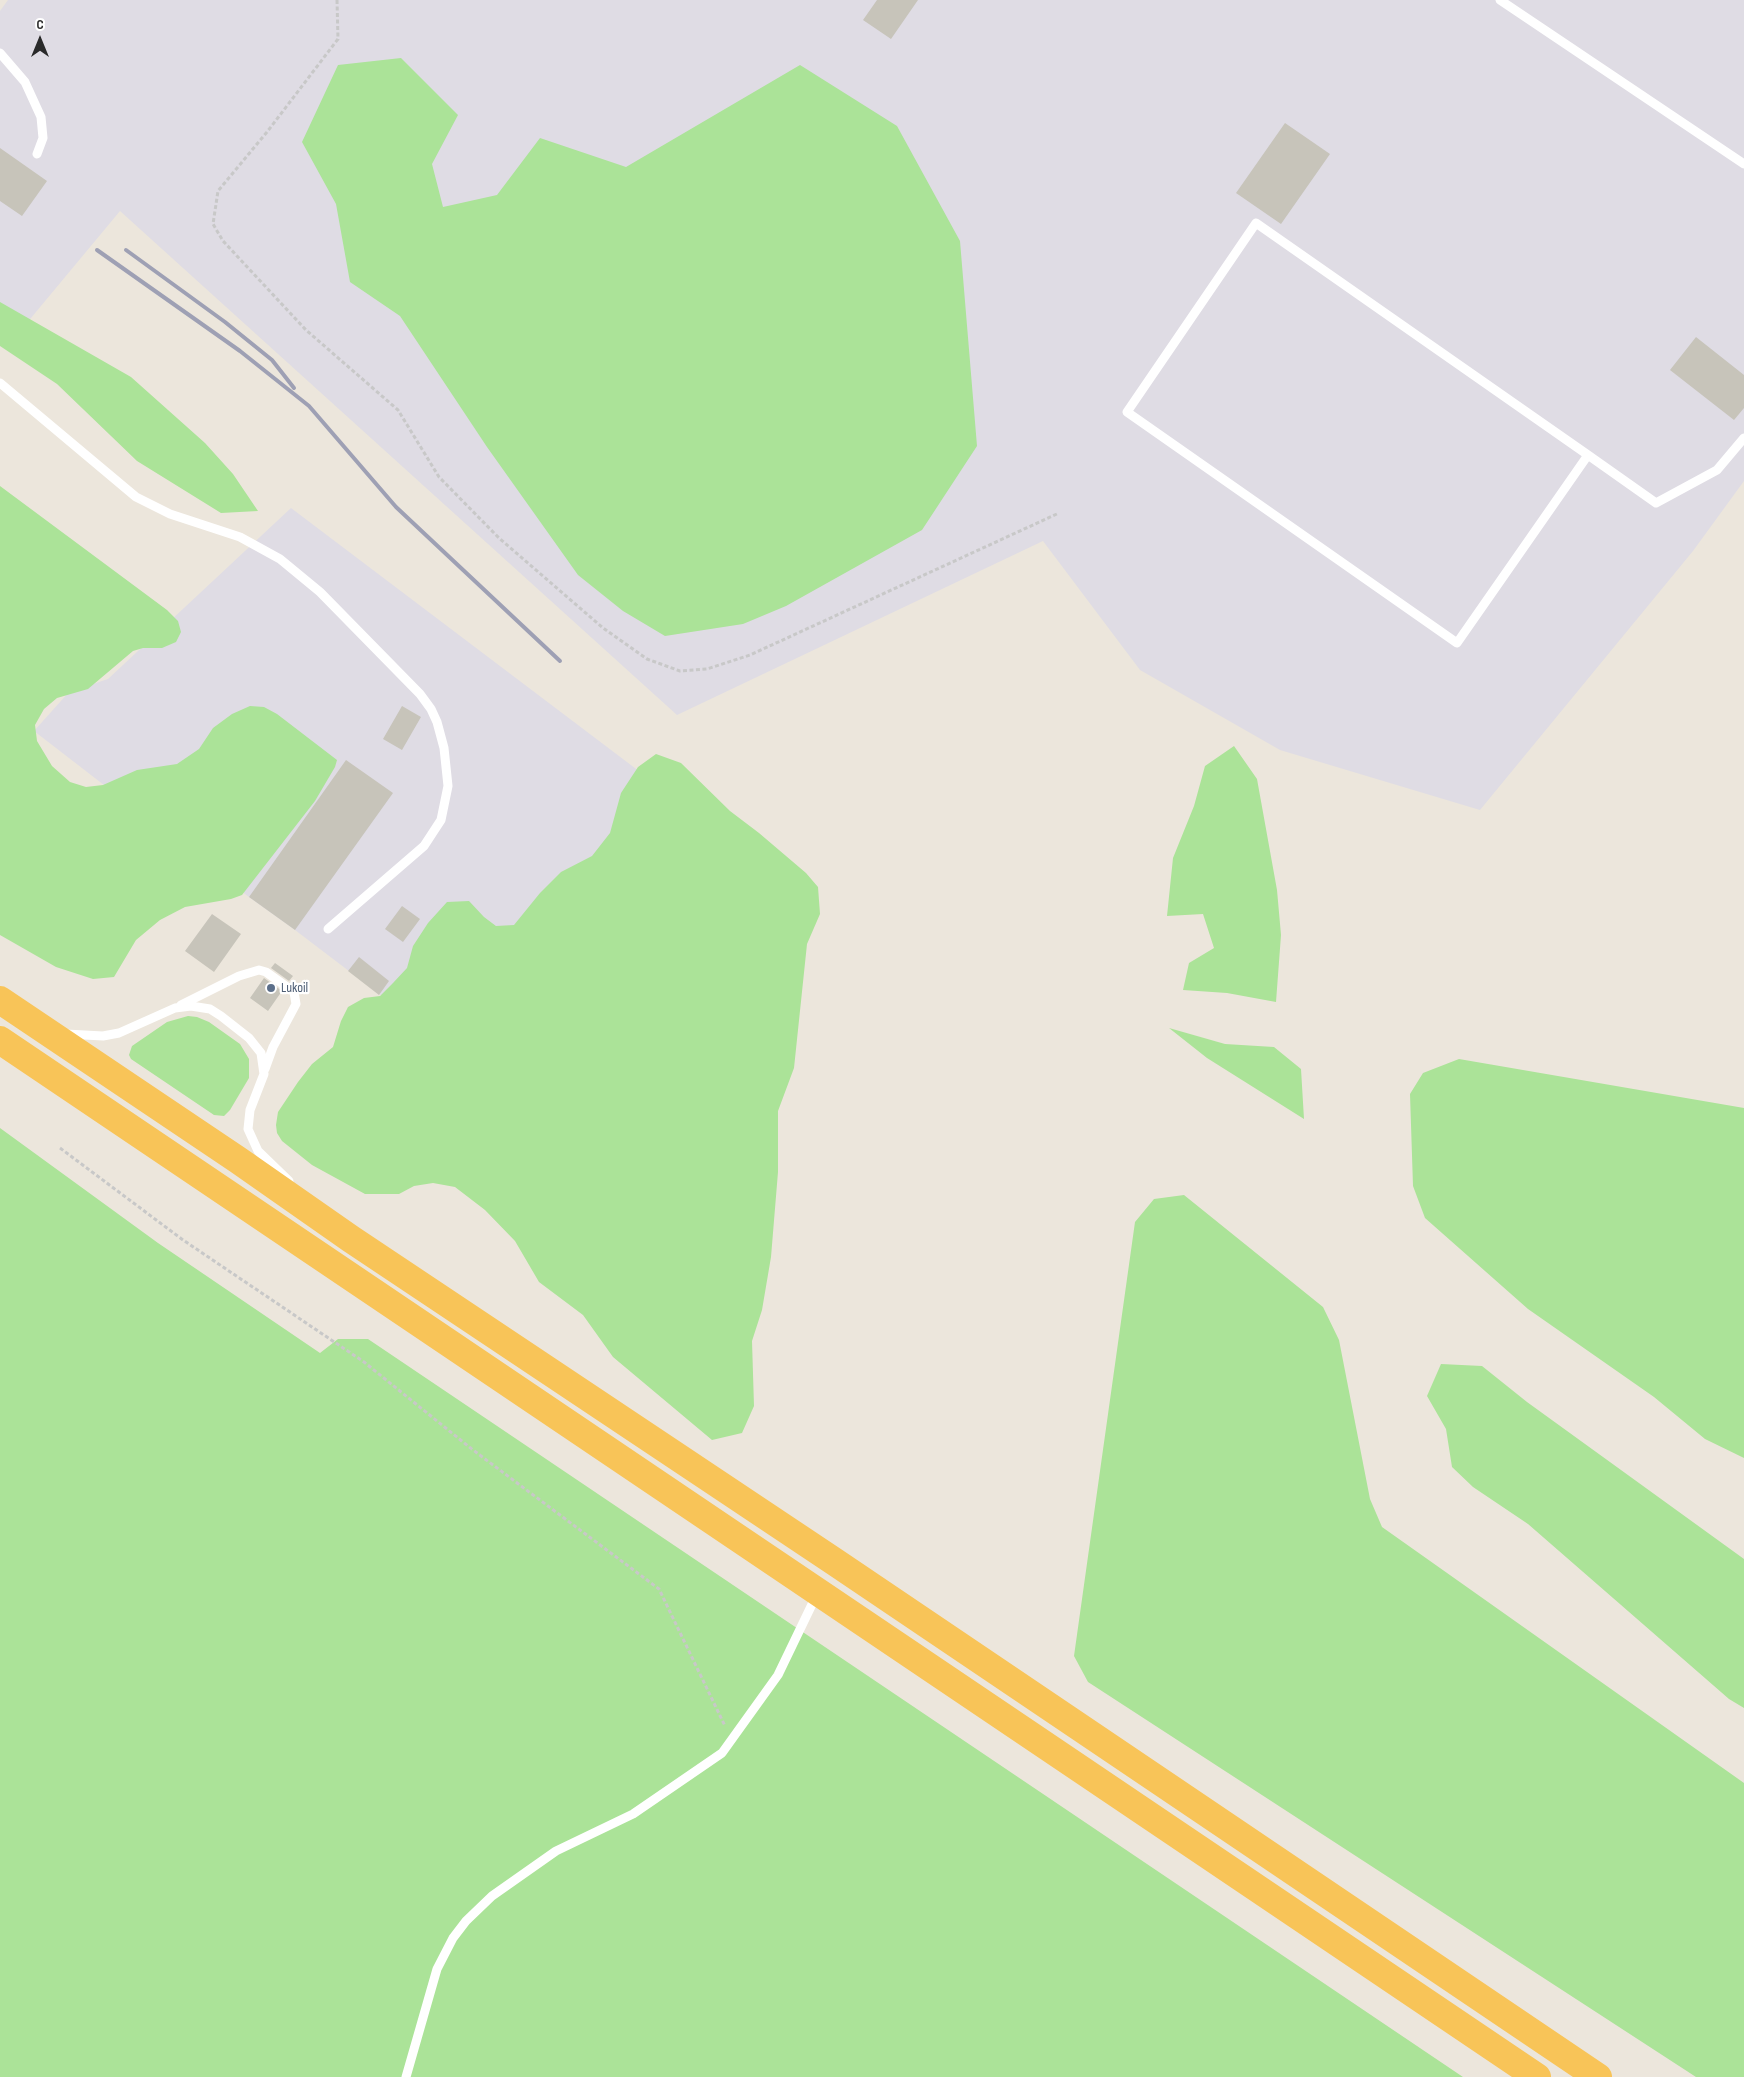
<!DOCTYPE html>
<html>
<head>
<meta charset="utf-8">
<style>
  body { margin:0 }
  #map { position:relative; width:1744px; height:2077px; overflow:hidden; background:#ece6dc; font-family:"Sofia Sans Condensed",sans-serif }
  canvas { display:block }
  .north { position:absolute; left:15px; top:15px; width:50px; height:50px; -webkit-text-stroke:4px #fff; paint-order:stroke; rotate:0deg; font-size:14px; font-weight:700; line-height:20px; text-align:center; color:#2a2a2a }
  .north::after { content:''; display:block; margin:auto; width:18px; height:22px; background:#2a2a2a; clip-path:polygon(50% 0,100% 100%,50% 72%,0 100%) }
</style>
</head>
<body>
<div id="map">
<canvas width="1744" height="2077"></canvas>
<div class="north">С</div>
</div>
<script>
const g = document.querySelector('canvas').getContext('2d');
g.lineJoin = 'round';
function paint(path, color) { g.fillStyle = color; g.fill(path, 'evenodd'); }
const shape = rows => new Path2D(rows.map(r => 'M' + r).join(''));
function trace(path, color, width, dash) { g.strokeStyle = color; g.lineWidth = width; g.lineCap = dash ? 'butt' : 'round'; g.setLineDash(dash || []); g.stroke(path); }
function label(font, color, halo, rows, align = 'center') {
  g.font = font + ' "Sofia Sans Condensed",sans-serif'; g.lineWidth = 4.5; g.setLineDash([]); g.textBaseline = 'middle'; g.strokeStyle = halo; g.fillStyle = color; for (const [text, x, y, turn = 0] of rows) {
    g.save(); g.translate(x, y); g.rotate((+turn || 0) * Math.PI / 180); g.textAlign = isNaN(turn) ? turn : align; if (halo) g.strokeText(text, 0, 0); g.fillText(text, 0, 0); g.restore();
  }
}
paint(shape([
  [8,0,1744,0,1744,481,1693,551,1480,810,1280,750,1140,670,1043,541,677,715,120,211,21,330,0,315,0,11],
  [291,508,656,784,437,1038,295,930,249,897,34,731,69,692,108,679]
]), '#dfdce4');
paint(shape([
  [401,58,458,115,432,164,443,207,497,195,540,138,626,167,800,65,897,126,960,241,977,446,922,530,786,606,743,624,665,636,623,611,578,575,487,447,400,316,350,282,336,204,302,142,338,65],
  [0,302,131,377,205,443,233,474,258,511,221,513,137,461,57,384,0,346],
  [0,486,167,610,178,621,181,632,176,642,162,648,143,648,133,651,88,689,57,698,44,709,35,725,37,741,52,766,70,782,86,787,103,785,137,770,177,764,199,749,213,728,232,714,250,706,264,707,277,714,337,760,335,767,315,801,242,895,231,899,185,907,160,920,136,940,114,977,93,979,56,967,0,935],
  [1234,746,1257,779,1277,890,1281,935,1276,1002,1227,993,1183,990,1189,963,1214,948,1203,914,1167,916,1173,858,1194,806,1205,766],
  [656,754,681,763,730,811,759,833,806,873,818,887,820,914,807,944,794,1068,778,1111,778,1172,771,1257,762,1310,752,1341,754,1406,742,1433,712,1440,613,1357,583,1315,539,1282,515,1241,485,1210,455,1187,433,1183,414,1186,399,1194,365,1194,312,1165,282,1141,277,1133,276,1125,278,1112,298,1082,312,1064,333,1047,341,1021,348,1007,364,998,380,996,393,983,407,968,413,946,428,923,447,902,469,901,484,917,496,926,514,925,540,893,561,872,592,856,610,833,621,793,638,767],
  [188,1016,197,1017,209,1022,240,1044,249,1059,249,1078,230,1110,224,1116,214,1115,131,1059,129,1055,132,1046,167,1022],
  [1169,1028,1225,1044,1274,1047,1301,1069,1304,1119,1207,1058],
  [1459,1059,1744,1108,1744,1458,1705,1439,1654,1397,1528,1309,1425,1218,1413,1186,1410,1094,1423,1073],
  [0,1128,158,1243,320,1353,338,1339,368,1339,1463,2077,0,2077],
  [1184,1195,1323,1307,1339,1340,1370,1499,1382,1527,1744,1783,1744,2077,1696,2077,1088,1682,1074,1656,1135,1222,1154,1199],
  [1441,1364,1482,1366,1527,1402,1744,1559,1744,1708,1729,1699,1528,1524,1473,1487,1452,1467,1446,1429,1427,1396]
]), '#abe398');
paint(shape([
  [877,0,918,0,891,39,863,20],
  [1285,123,1330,154,1281,224,1236,193],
  [0,148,47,181,22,216,0,201],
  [1696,337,1744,375,1744,408,1734,420,1670,370],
  [402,706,421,717,402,750,383,739],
  [346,760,393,793,295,930,249,897],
  [402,906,420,919,403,942,385,929],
  [212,914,241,934,214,972,185,951],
  [359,957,389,981,379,995,348,971],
  [275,963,293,976,289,981,271,968],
  [264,978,282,991,268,1011,250,998]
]), '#c7c4ba');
trace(shape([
  [337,0,338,39,267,132,218,191,213,224,223,241,306,330,398,410,439,477,499,538,603,628,647,659,680,671,707,669,750,655,1059,513],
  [60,1148,183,1240,364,1362,473,1450,659,1589,725,1726]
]), '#c8c8c8', 3, [4, 2.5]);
trace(shape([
  [1500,0,1744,164],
  [0,53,25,82,41,117,43,138,37,154],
  [0,383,136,497,170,514,240,537,280,559,320,592,420,694,431,709,437,722,444,748,448,786,441,820,424,846,328,929],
  [1588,455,1457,643,1127,412,1256,223,1588,455,1656,503,1717,470,1744,438],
  [181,1005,239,976,259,970,266,972,294,992,296,1004,273,1047,265,1069],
  [66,1034,103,1036,119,1033,175,1008,191,1006,210,1009,221,1016,249,1038,261,1053,264,1074,250,1110,248,1129,258,1151,289,1181],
  [406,2077,437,1969,453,1938,466,1921,492,1896,556,1851,633,1814,722,1753,778,1675,817,1594]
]), '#fff', 9);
trace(shape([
  [0,1000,238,1160,351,1239,835,1562,1598,2077],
  [0,1040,1537,2077]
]), '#f8c458', 28);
trace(shape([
  [97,250,240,351,309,406,396,507,560,661],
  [126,250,225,322,272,360,294,388]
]), '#9ea0b4', 4);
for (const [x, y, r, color] of [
  [271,988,5,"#5c6f8a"]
]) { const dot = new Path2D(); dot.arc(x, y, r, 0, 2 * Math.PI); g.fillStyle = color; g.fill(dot); trace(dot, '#fff', 2); }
label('14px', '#4e5e75', '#fff', [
  ["Lukoil",281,988]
], 'left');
</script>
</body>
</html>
